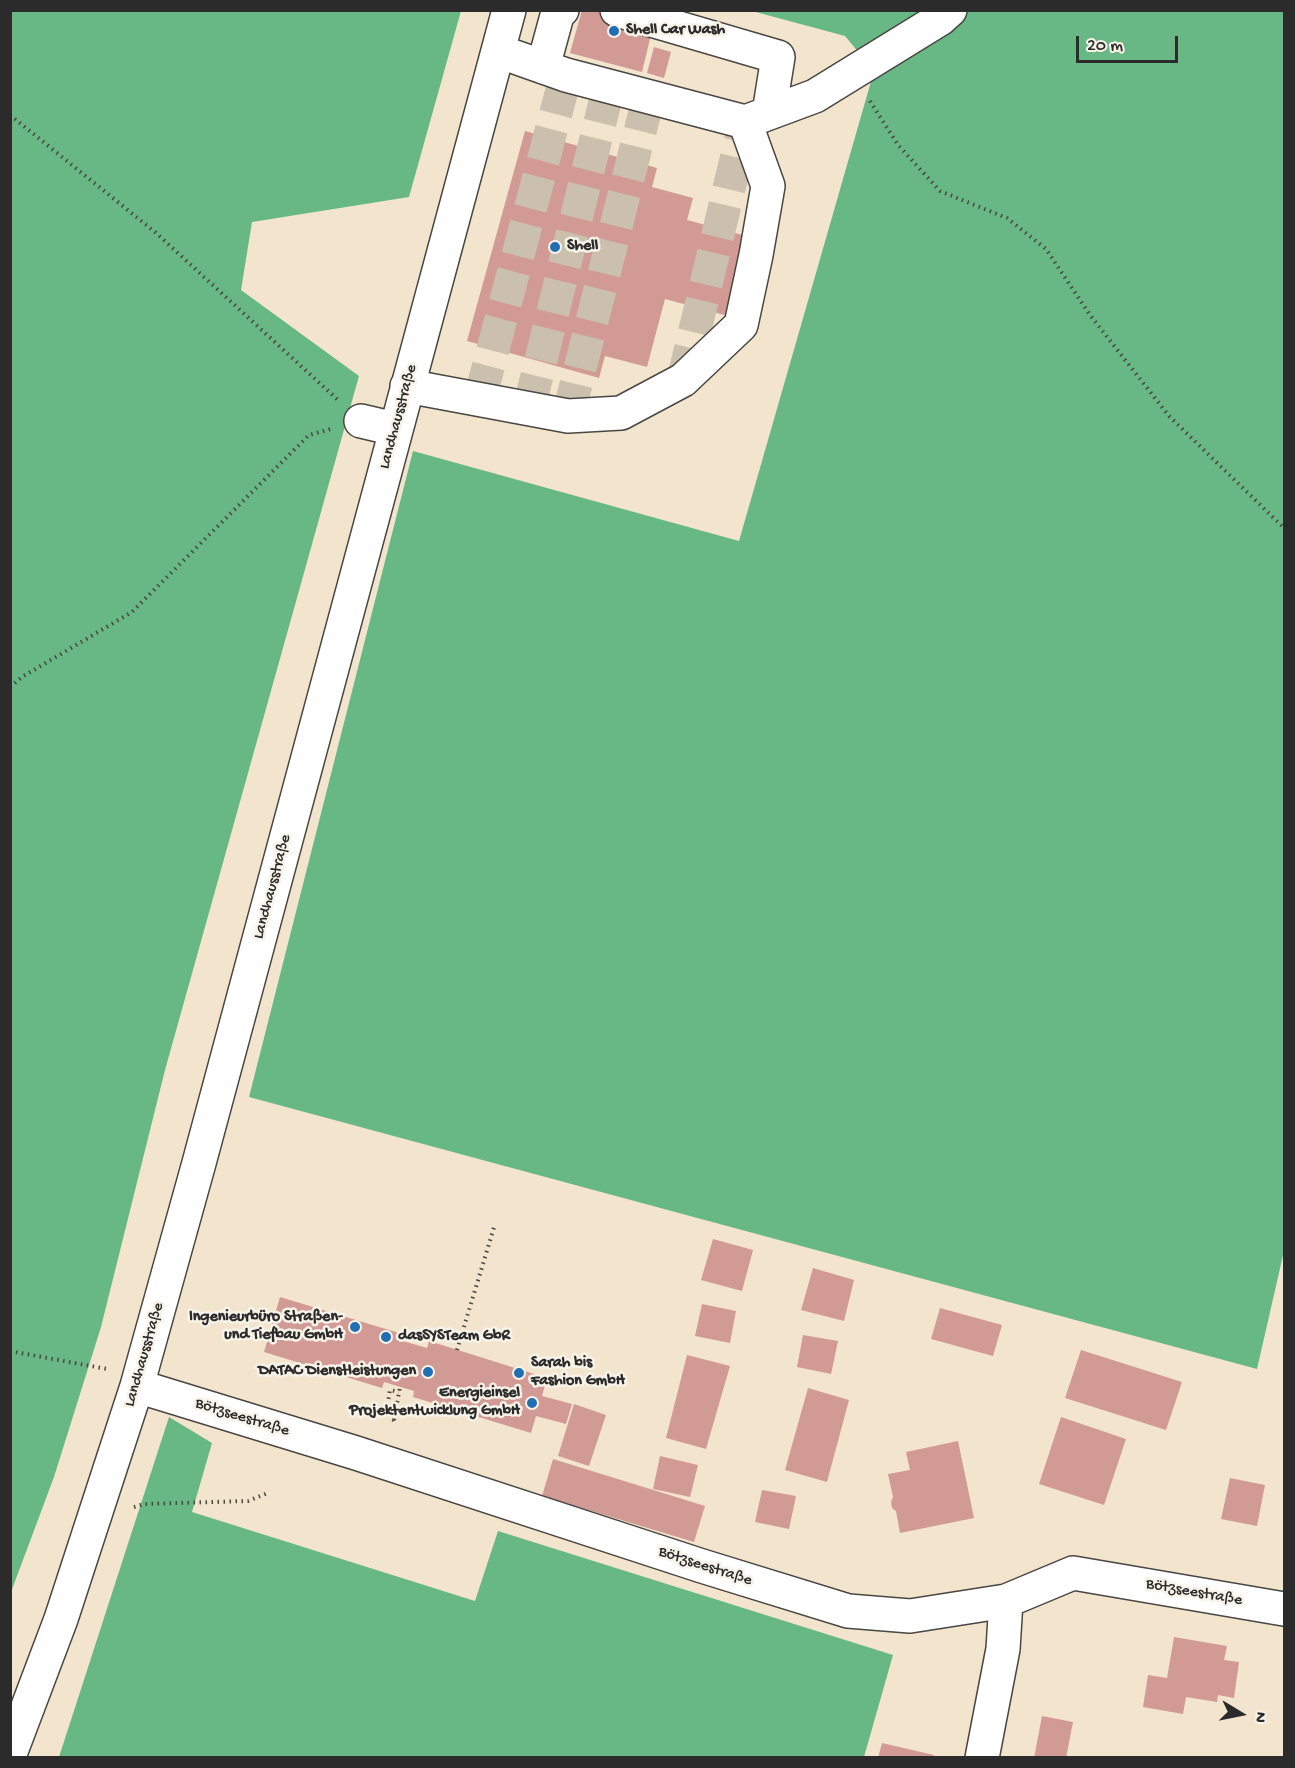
<!DOCTYPE html>
<html>
<head>
<meta charset="utf-8">
<style>
  body { margin:0 }
  #map { position:relative; width:1295px; height:1768px; overflow:hidden; background:#f3e5cd; font-family:"Gochi Hand",sans-serif }
  canvas { display:block }
  .frame { position:absolute; inset:0; border:12px solid #2b2b2b; pointer-events:none }
  .north { position:absolute; left:1211px; top:1684px; width:60px; height:60px; -webkit-text-stroke:4px #f7f3e8; paint-order:stroke; rotate:100deg; font-size:16px; font-weight:700; line-height:24px; text-align:center; color:#2b2b2b }
  .north::after { content:''; display:block; margin:auto; width:21px; height:27px; background:#2b2b2b; clip-path:polygon(50% 0,100% 100%,50% 72%,0 100%) }
  .scale { position:absolute; left:1076px; top:36px; width:102px; height:27px; box-sizing:border-box; border:3px solid #2b2b2b; border-top:0; padding-left:8px; font-size:18px; line-height:21px; white-space:nowrap; color:#2b2b2b; -webkit-text-stroke:4px #f7f3e8; paint-order:stroke }
</style>
</head>
<body>
<div id="map">
<canvas width="1295" height="1768"></canvas>
<div class="frame"></div>
<div class="north">N</div>
<div class="scale">20 m</div>
</div>
<script>
const g = document.querySelector('canvas').getContext('2d');
g.lineJoin = 'round';
function paint(path, color) { g.fillStyle = color; g.fill(path, 'evenodd'); }
const shape = rows => new Path2D(rows.map(r => 'M' + r).join(''));
function trace(path, color, width, dash) { g.strokeStyle = color; g.lineWidth = width; g.lineCap = dash ? 'butt' : 'round'; g.setLineDash(dash || []); g.stroke(path); }
function label(font, color, halo, rows, align = 'center') {
  g.font = font + ' "Gochi Hand",sans-serif'; g.lineWidth = 5; g.setLineDash([]); g.textBaseline = 'middle'; g.strokeStyle = halo; g.fillStyle = color; for (const [text, x, y, turn = 0] of rows) {
    g.save(); g.translate(x, y); g.rotate((+turn || 0) * Math.PI / 180); g.textAlign = isNaN(turn) ? turn : align; if (halo) g.strokeText(text, 0, 0); g.fillText(text, 0, 0); g.restore();
  }
}
paint(shape([
  [11,11,461,11,409,197,252,222,241,290,359,376,165,1070,101,1327,54,1477,11,1592],
  [752,11,1284,11,1284,1251,1257,1369,249,1097,413,451,739,541,874,71,845,36],
  [169,1417,212,1443,192,1512,475,1601,498,1531,893,1655,864,1757,59,1757]
]), '#67b885');
paint(shape([
  [582,10,657,10,642,72,570,53],
  [654,47,671,52,664,78,647,73],
  [525,131,657,168,652,187,693,198,687,220,750,237,728,316,665,299,647,367,605,356,599,378,467,341],
  [713,1239,753,1250,742,1291,701,1280],
  [813,1268,854,1280,844,1321,801,1310],
  [280,1297,399,1333,396,1339,427,1348,429,1341,547,1378,542,1396,572,1404,566,1424,536,1416,531,1433,413,1397,414,1391,384,1382,382,1388,264,1352],
  [702,1304,736,1311,730,1343,695,1336],
  [940,1308,1002,1325,993,1356,931,1339],
  [803,1335,838,1341,831,1374,797,1367],
  [1081,1350,1182,1382,1166,1430,1065,1398],
  [687,1355,730,1366,706,1449,666,1438],
  [808,1388,849,1400,827,1482,785,1470],
  [574,1404,606,1415,589,1466,558,1456],
  [1061,1417,1126,1439,1104,1505,1039,1484],
  [958,1441,974,1518,900,1533,896,1511,892,1508,891,1502,893,1497,888,1474,910,1470,906,1452],
  [660,1456,698,1465,690,1497,653,1489],
  [553,1459,705,1506,694,1542,542,1496],
  [1230,1478,1265,1485,1257,1526,1221,1519],
  [762,1490,796,1496,789,1529,755,1522],
  [1174,1637,1227,1646,1224,1660,1239,1662,1234,1698,1218,1695,1217,1702,1186,1697,1183,1714,1143,1707,1148,1675,1167,1678],
  [1042,1716,1073,1722,1066,1758,1034,1758],
  [882,1743,934,1755,933,1758,878,1758]
]), '#d29a94');
trace(shape([
  [683,380,745,122],
  [480,398,566,75],
  [529,408,609,86],
  [568,416,649,96]
]), '#cbc0ad', 33, [33, 16]);
const minor = shape([
  [617,10,778,57,769,113],
  [498,51,566,75,745,122,815,96,940,19,950,10],
  [543,67,558,12,562,10],
  [407,386,568,416,621,413,683,380,741,325,756,255,768,186,745,122],
  [361,421,395,429],
  [137,1386,356,1453,702,1566,848,1611,910,1616,1006,1601,1073,1573,1284,1609],
  [10,1754,61,1619,137,1386,199,1163,509,10],
  [982,1758,1003,1649,1006,1601]
]);
trace(minor, '#494743', 36);
trace(shape([
  [870,101,898,145,940,191,1007,218,1046,249,1090,315,1169,416,1284,528],
  [10,115,155,232,338,400],
  [10,687,22,677,132,612,309,435,331,429],
  [457,1350,495,1224],
  [10,1351,107,1369],
  [394,1420,400,1387],
  [394,1421,387,1408,390,1390,399,1392],
  [134,1507,144,1504,248,1501,268,1493]
]), '#494743', 4, [1.5, 4.5]);
trace(minor, '#fff', 33);
for (const [x, y, r, color] of [
  [614,31,6,"#1f6fb2"],
  [555,247,6,"#1f6fb2"],
  [355,1327,6,"#1f6fb2"],
  [386,1337,6,"#1f6fb2"],
  [428,1372,6,"#1f6fb2"],
  [519,1373,6,"#1f6fb2"],
  [532,1403,6,"#1f6fb2"]
]) { const dot = new Path2D(); dot.arc(x, y, r, 0, 2 * Math.PI); g.fillStyle = color; g.fill(dot); trace(dot, '#f7f3e8', 2); }
label('bold 16px', '#2b2b2b', '#f7f3e8', [
  ["Shell Car Wash",626,31],
  ["Shell",567,247],
  ["Ingenieurbüro Straßen-",343,1318,"right"],
  ["und Tiefbau GmbH",343,1336,"right"],
  ["dasSYSTeam GbR",398,1337],
  ["Sarah bis",531,1364],
  ["Fashion GmbH",531,1382],
  ["DATAC Dienstleistungen",416,1372,"right"],
  ["Energieinsel",520,1394,"right"],
  ["Projektentwicklung GmbH",520,1412,"right"]
], 'left');
label('16px', '#2b2b2b', '#f7f3e8', [
  ["Landhausstraße",399,417,-75],
  ["Landhausstraße",273,887,-75],
  ["Landhausstraße",145,1355,-74],
  ["Bötzseestraße",242,1418,17],
  ["Bötzseestraße",705,1567,18],
  ["Bötzseestraße",1194,1593,10]
]);
</script>
</body>
</html>
